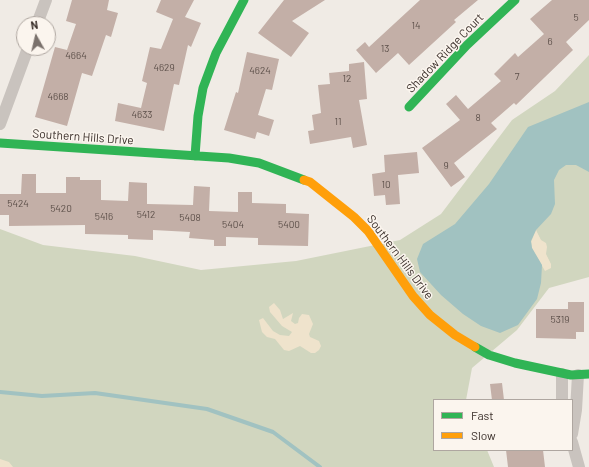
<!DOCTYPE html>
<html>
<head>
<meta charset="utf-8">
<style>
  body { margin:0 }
  #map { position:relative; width:589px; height:467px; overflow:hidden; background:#f0ebe5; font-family:Barlow,sans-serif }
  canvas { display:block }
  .legend { position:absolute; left:433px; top:399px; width:140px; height:52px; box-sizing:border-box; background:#fbf5ee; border:1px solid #aea6a0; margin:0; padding:5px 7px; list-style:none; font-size:12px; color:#3b302b }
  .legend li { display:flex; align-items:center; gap:8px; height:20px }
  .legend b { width:20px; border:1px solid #aea6a0 }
  .north { position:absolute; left:16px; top:16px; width:40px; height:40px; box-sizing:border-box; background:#fbf5ee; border:1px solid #aea6a0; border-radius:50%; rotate:352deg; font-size:11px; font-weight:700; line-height:16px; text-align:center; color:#3b302b }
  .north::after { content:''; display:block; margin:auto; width:14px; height:18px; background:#7a716c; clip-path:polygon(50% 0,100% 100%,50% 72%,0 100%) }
</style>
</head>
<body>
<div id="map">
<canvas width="589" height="467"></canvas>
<ul class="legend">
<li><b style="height:5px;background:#30b455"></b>Fast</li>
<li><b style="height:5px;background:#ff9f0a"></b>Slow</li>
</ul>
<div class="north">N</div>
</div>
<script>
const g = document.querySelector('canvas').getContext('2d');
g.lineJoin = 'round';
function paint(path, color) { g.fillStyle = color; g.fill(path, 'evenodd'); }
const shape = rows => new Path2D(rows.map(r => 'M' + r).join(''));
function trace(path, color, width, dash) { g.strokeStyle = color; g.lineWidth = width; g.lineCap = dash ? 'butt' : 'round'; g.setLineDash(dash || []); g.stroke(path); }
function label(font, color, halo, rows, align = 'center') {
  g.font = font + ' Barlow,sans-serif'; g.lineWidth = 3; g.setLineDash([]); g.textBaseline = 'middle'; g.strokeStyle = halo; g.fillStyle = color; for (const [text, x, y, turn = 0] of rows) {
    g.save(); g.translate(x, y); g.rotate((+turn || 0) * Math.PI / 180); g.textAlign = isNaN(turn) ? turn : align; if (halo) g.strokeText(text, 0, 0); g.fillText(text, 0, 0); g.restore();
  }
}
paint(shape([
  [589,55,589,277,549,288,517,330,472,368,466,400,434,400,434,450,487,450,494,467,0,467,0,229,43,245,135,256,201,270,296,261,400,240,441,214,512,120,555,91]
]), '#d1d6bf');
paint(shape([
  [536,230,541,240,546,243,547,247,546,254,551,264,551,268,545,271,532,248,531,242],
  [274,303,280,310,283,319,293,313,291,321,295,324,298,323,299,318,302,314,309,315,313,324,309,334,310,337,319,341,321,346,319,350,315,353,311,353,300,346,289,351,284,350,275,339,267,337,262,332,259,320,263,318,273,331,280,335,289,336,292,332,282,326,270,312,269,307],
  [0,459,9,462,13,467,0,467]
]), '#efe3cc');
paint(shape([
  [589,102,589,172,576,165,566,165,559,170,554,180,555,204,551,214,536,230,531,241,532,248,542,265,541,283,537,299,518,325,500,333,481,326,463,314,441,295,420,272,417,259,423,244,455,224,489,184,528,127]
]), '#a1c2c1');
trace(shape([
  [0,392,42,396,95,393,207,409,273,432,320,467]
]), '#a1c2c1', 4);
paint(shape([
  [72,0,109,0,107,10,118,13,111,37,106,35,92,76,82,73,67,126,35,117,55,47,67,50,76,24,66,21],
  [161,0,194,0,185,17,201,23,191,47,188,45,179,85,174,84,164,131,115,121,118,103,141,108,147,83,142,81,150,47,161,49,173,19,156,12],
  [284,0,325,0,292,21,309,33,291,57,258,33],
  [420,0,478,0,454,20,456,22,409,65,398,53,376,73,356,50,365,42,369,47],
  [552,0,589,0,589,20,566,42,573,50,516,105,514,103,491,123,497,129,454,163,465,177,451,187,422,148,460,120,446,104,456,95,468,109,501,81,494,74,515,53,518,57,544,34,530,19],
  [247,52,279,59,272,90,266,89,258,115,274,120,269,136,257,132,255,139,224,130,236,92,238,93],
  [364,62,367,99,359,100,367,145,353,148,351,137,310,144,308,131,314,130,312,115,321,113,318,85,330,84,329,73,349,71,349,64],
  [417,152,419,173,398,175,400,204,386,205,385,195,374,196,372,174,385,172,384,155],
  [22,174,36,174,36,193,66,193,66,177,80,177,80,180,101,180,101,200,128,201,129,182,147,183,147,204,193,205,194,186,210,187,209,211,238,212,238,192,252,192,252,203,286,204,286,213,309,214,308,246,258,245,258,238,226,237,226,246,214,246,214,240,189,238,190,232,153,230,153,240,128,239,128,235,85,234,85,225,9,226,9,215,0,215,0,194,21,194],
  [568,302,584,302,584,332,576,332,576,339,536,338,536,309,568,309],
  [502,383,504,400,492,400,490,384],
  [506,450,543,450,545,467,508,467]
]), '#c3afa7');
trace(shape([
  [37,24,46,0],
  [0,124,28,48],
  [562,400,562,374],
  [572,434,576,410,578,375],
  [572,442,579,467]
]), '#c9c3be', 12);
trace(shape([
  [409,107,467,45,515,0],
  [0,143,229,158,259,163,304,180],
  [195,156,198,116,203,88,216,53,244,0],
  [475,347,489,355,515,363,571,375,589,374]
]), '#30b455', 9);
trace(shape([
  [304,180,310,182,354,217,368,231,413,296,430,315,455,335,475,347]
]), '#ff9f0a', 9);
label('10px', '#5d504a', null, [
  ["5",576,18],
  ["14",416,26],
  ["6",550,42],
  ["13",385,49],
  ["4664",76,56],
  ["4629",164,68],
  ["4624",260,71],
  ["7",517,77],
  ["12",347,79],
  ["4668",58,97],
  ["4633",142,115],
  ["8",478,118],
  ["11",338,122],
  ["9",446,166],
  ["10",386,185],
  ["5424",18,204],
  ["5420",61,209],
  ["5412",146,215],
  ["5416",104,217],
  ["5408",190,218],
  ["5404",233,225],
  ["5400",289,225],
  ["5319",560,320]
]);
label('12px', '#3b302b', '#fbf5ee', [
  ["Shadow Ridge Court",445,53,-46],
  ["Southern Hills Drive",83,137,4],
  ["Southern Hills Drive",400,257,53]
]);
</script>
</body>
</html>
